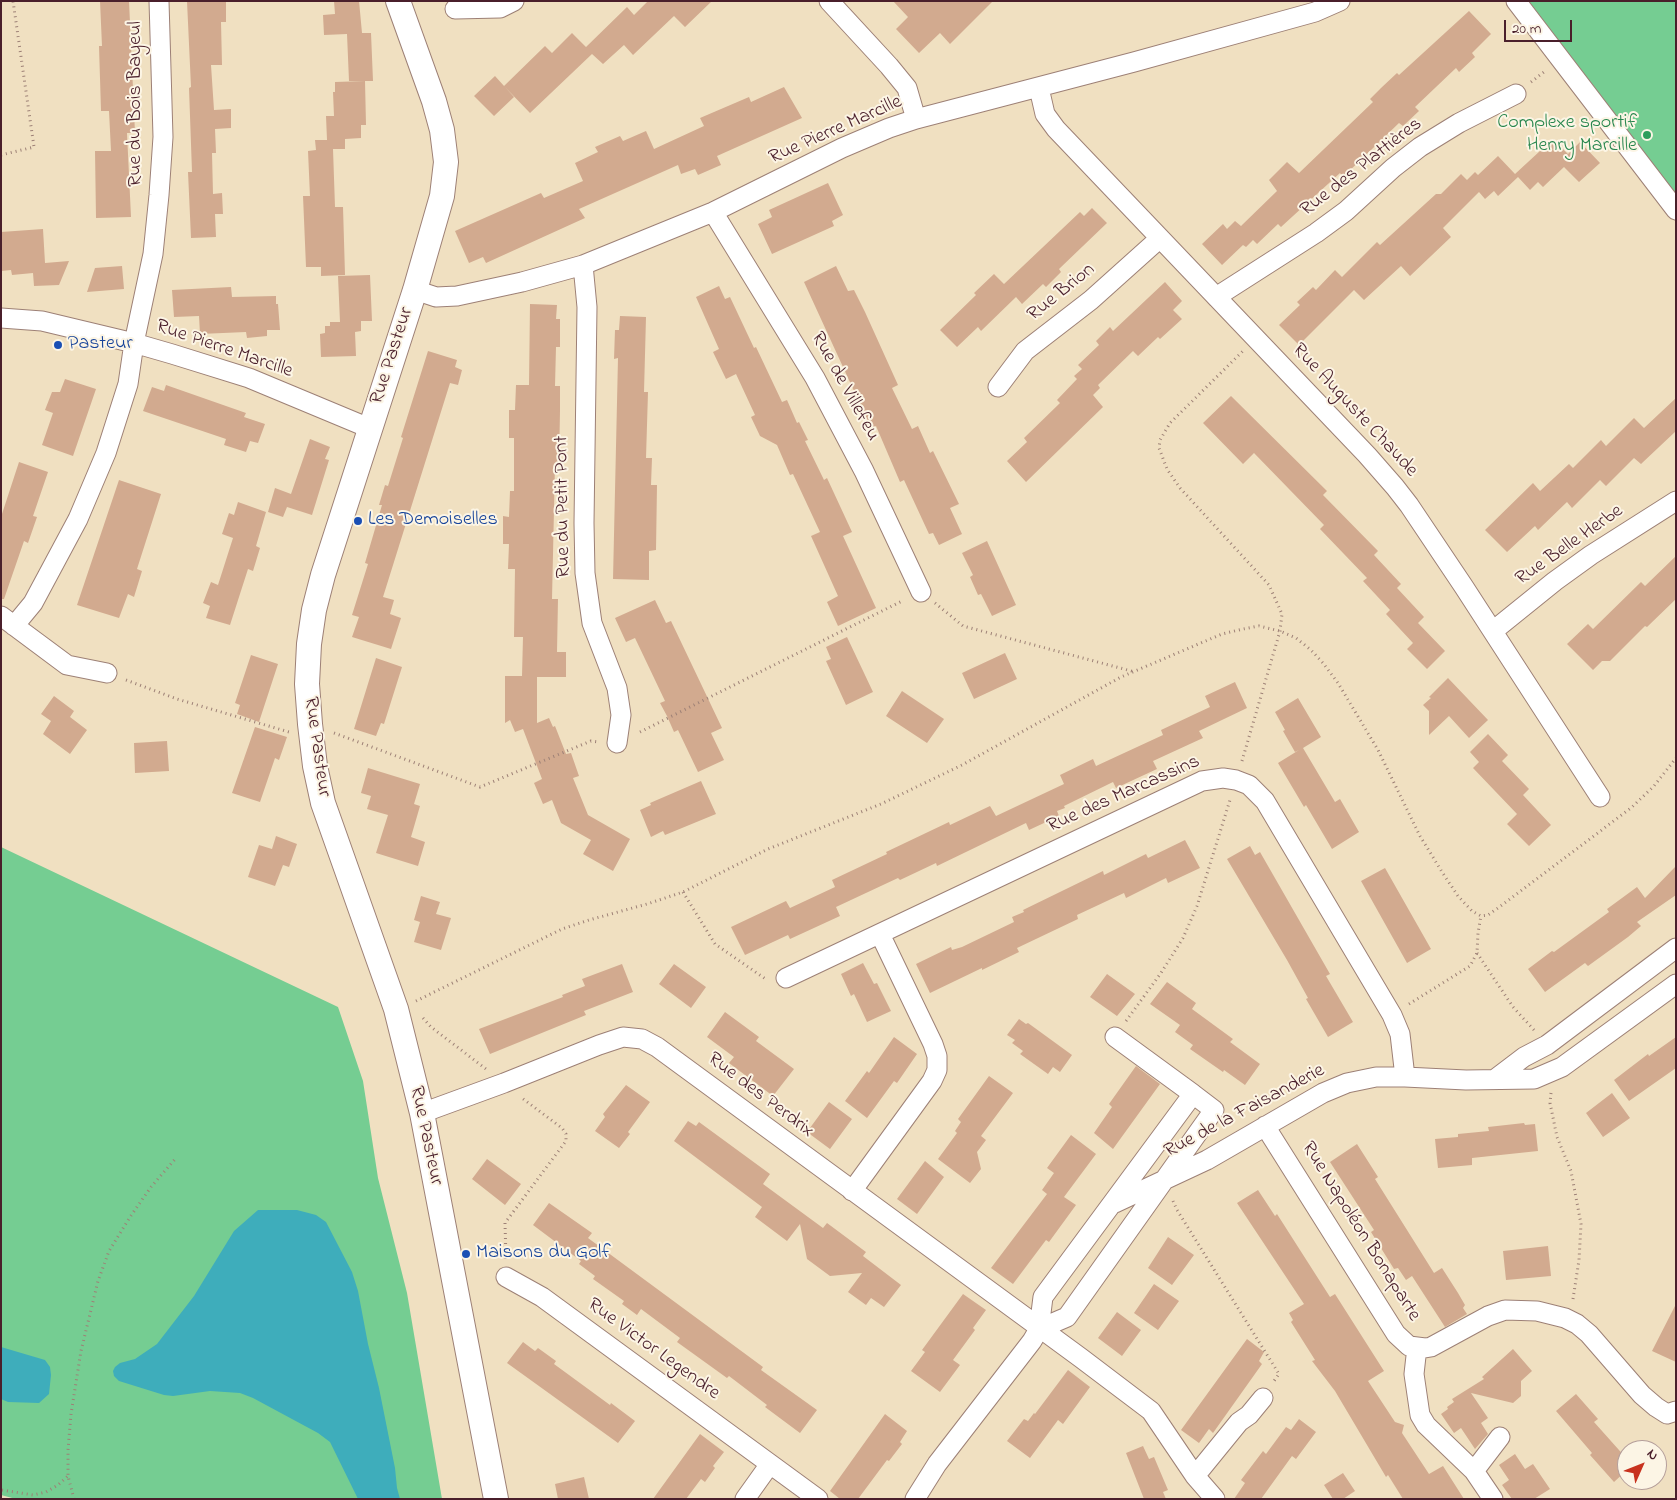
<!DOCTYPE html>
<html>
<head>
<meta charset="utf-8">
<style>
  body { margin:0 }
  #map { position:relative; width:1677px; height:1500px; overflow:hidden; background:#f0e0c1; font-family:"Indie Flower",sans-serif }
  canvas { display:block }
  .frame { position:absolute; inset:0; border:2px solid #4a1f2b; pointer-events:none }
  .north { position:absolute; left:1617px; top:1440px; width:50px; height:50px; box-sizing:border-box; background:#fcf5e5; border:1px solid #b59f9b; border-radius:50%; rotate:46deg; font-size:14px; font-weight:700; line-height:20px; text-align:center; color:#4a1f2b }
  .north::after { content:''; display:block; margin:auto; width:18px; height:22px; background:#c8321e; clip-path:polygon(50% 0,100% 100%,50% 72%,0 100%) }
  .scale { position:absolute; left:1504px; top:20px; width:68px; height:22px; box-sizing:border-box; border:2px solid #4a1f2b; border-top:0; padding-left:6px; font-size:15px; line-height:18px; white-space:nowrap; color:#4a1f2b; -webkit-text-stroke:4px #fcf5e5; paint-order:stroke }
</style>
</head>
<body>
<div id="map">
<canvas width="1677" height="1500"></canvas>
<div class="frame"></div>
<div class="north">N</div>
<div class="scale">20 m</div>
</div>
<script>
const g = document.querySelector('canvas').getContext('2d');
g.lineJoin = 'round';
function paint(path, color) { g.fillStyle = color; g.fill(path, 'evenodd'); }
const shape = rows => new Path2D(rows.map(r => 'M' + r).join(''));
function trace(path, color, width, dash) { g.strokeStyle = color; g.lineWidth = width; g.lineCap = dash ? 'butt' : 'round'; g.setLineDash(dash || []); g.stroke(path); }
function label(font, color, halo, rows, align = 'center') {
  g.font = font + ' "Indie Flower",sans-serif'; g.lineWidth = 4; g.setLineDash([]); g.textBaseline = 'middle'; g.strokeStyle = halo; g.fillStyle = color; for (const [text, x, y, turn = 0] of rows) {
    g.save(); g.translate(x, y); g.rotate((+turn || 0) * Math.PI / 180); g.textAlign = isNaN(turn) ? turn : align; if (halo) g.strokeText(text, 0, 0); g.fillText(text, 0, 0); g.restore();
  }
}
paint(shape([
  [1516,1,1676,1,1676,210],
  [1,847,338,1007,363,1081,378,1178,407,1293,442,1499,16,1499,1,1495]
]), '#75cd92');
paint(shape([
  [258,1210,297,1210,316,1215,326,1222,352,1272,358,1291,368,1344,379,1388,395,1468,397,1488,400,1499,358,1499,330,1442,318,1433,253,1398,240,1393,210,1391,173,1396,164,1395,119,1381,114,1376,113,1371,115,1367,120,1363,135,1359,157,1344,194,1296,234,1231],
  [1,1347,45,1360,50,1367,51,1375,49,1394,39,1403,8,1402,1,1399]
]), '#3eadbb');
paint(shape([
  [100,1,129,1,135,133,127,133,131,217,96,218,95,151,111,151,109,111,101,111,99,46,102,46],
  [187,1,226,1,226,22,221,22,222,65,211,65,214,110,231,109,231,128,215,129,216,153,212,153,213,194,222,193,223,214,215,214,216,237,191,238,188,172,192,172,189,88,191,87],
  [334,1,359,1,362,33,371,33,373,81,349,81,347,34,324,35,323,15,335,14],
  [648,1,712,1,685,27,674,16,633,55,624,45,603,64,592,54,530,113,504,86,545,46,552,53,572,33,586,47,627,7,634,15],
  [893,1,993,1,950,44,940,33,919,53,896,29,908,17],
  [1469,11,1491,34,1472,53,1475,57,1459,72,1456,68,1415,107,1419,111,1403,126,1399,123,1343,177,1340,173,1281,227,1278,224,1257,244,1253,240,1246,247,1243,245,1222,265,1202,244,1223,224,1227,229,1235,221,1241,226,1277,191,1269,180,1287,162,1299,173,1373,102,1370,99,1381,88,1397,73,1399,75],
  [495,76,514,97,494,116,474,96],
  [365,81,366,125,361,125,361,138,345,139,345,149,333,149,335,207,343,207,345,275,321,276,321,267,306,267,303,196,310,196,308,151,316,150,315,140,327,140,326,116,334,116,333,92,335,92,335,82],
  [784,87,802,118,717,156,721,165,698,175,695,169,681,174,678,165,579,209,585,218,486,263,483,257,469,263,455,231,541,193,544,198,583,181,575,163,598,152,595,147,620,136,623,141,646,131,654,149,704,126,700,118,749,97,751,102],
  [1553,139,1568,154,1580,142,1600,163,1579,182,1564,167,1543,187,1538,182,1530,190,1518,177,1498,196,1494,191,1485,199,1479,192,1443,228,1451,237,1410,276,1401,266,1364,300,1354,290,1299,345,1279,325,1300,305,1297,302,1313,287,1316,290,1335,270,1342,277,1377,242,1380,245,1436,194,1441,194,1461,174,1467,180,1475,172,1478,175,1498,156,1515,174],
  [828,183,843,215,832,221,834,226,772,254,758,224,772,217,769,210],
  [1092,208,1107,223,1059,269,1061,272,1046,287,1043,284,1022,304,1016,297,981,331,978,327,957,347,940,330,976,295,974,293,994,274,1004,284,1080,212,1084,216],
  [43,229,45,263,69,261,59,285,34,286,33,273,12,275,11,270,1,271,1,232],
  [122,266,124,289,87,292,95,268],
  [836,266,848,291,854,290,865,312,898,385,892,388,912,429,918,426,930,453,933,451,959,504,950,508,962,534,939,545,933,533,929,534,904,480,900,482,876,426,871,428,804,282],
  [370,275,372,321,361,321,361,331,355,332,356,356,321,357,320,334,325,333,325,326,330,326,330,322,340,322,338,276],
  [1165,282,1182,301,1173,310,1182,319,1160,339,1158,337,1138,356,1133,351,1098,385,1100,388,1093,395,1103,407,1026,482,1007,461,1027,442,1024,438,1060,403,1057,400,1077,379,1074,376,1082,369,1078,365,1099,345,1096,341,1110,327,1113,331],
  [719,286,725,299,730,297,754,348,756,347,782,402,787,400,797,423,799,422,808,440,805,441,824,480,827,478,852,532,843,536,876,608,838,626,827,602,838,596,811,536,820,532,793,474,790,475,777,445,760,436,751,417,755,415,736,374,726,379,713,352,719,349,696,297],
  [231,287,232,297,276,296,276,304,278,304,280,330,267,330,267,336,247,338,246,332,200,334,199,316,174,317,172,290],
  [530,304,557,305,556,319,560,319,560,347,556,347,555,386,560,386,560,411,559,464,555,464,552,599,558,599,557,652,566,652,566,677,537,677,537,723,549,718,553,727,555,726,566,754,571,753,579,776,573,778,588,815,630,839,613,871,583,854,591,840,561,823,552,800,543,804,534,783,542,779,523,729,515,732,510,720,505,723,505,676,522,676,523,637,514,637,515,569,508,569,509,544,503,544,503,516,509,517,510,491,514,491,514,438,509,438,509,410,515,410,516,385,529,385],
  [620,316,646,317,644,392,648,392,646,458,652,458,651,485,657,485,656,550,649,551,649,580,613,579,618,358,614,359,615,330,619,330],
  [428,351,457,360,455,367,462,370,458,385,450,383,383,597,394,600,390,614,401,618,391,649,352,637,359,617,352,615,368,564,365,563,382,505,379,505,385,485,388,486,403,438,401,437],
  [65,379,96,389,73,456,42,445,53,413,45,410,52,392,60,392],
  [166,385,246,413,244,417,265,424,258,443,250,441,246,452,224,445,226,439,143,411,152,387,164,391],
  [1231,396,1327,491,1323,495,1378,551,1374,555,1401,584,1397,588,1424,617,1418,623,1445,651,1427,669,1407,649,1413,643,1386,614,1390,610,1363,581,1367,578,1320,529,1324,525,1254,453,1243,464,1203,423],
  [1676,398,1676,431,1641,464,1634,458,1606,486,1600,480,1572,508,1567,502,1538,530,1535,526,1507,552,1485,530,1533,483,1540,491,1569,464,1573,468,1601,440,1606,446,1634,418,1644,428],
  [310,439,330,447,325,459,329,460,312,515,287,507,283,517,268,512,275,488,291,494],
  [19,462,48,472,33,516,37,517,28,543,24,541,4,599,1,599,1,517],
  [119,480,161,494,137,569,142,571,134,597,128,594,119,618,77,605],
  [238,502,266,512,256,546,260,548,253,571,248,569,230,625,206,618,210,606,203,603,211,582,218,585,233,538,222,534,229,513,234,515],
  [987,541,1016,605,992,616,981,594,978,595,970,577,973,575,962,553],
  [1676,556,1676,599,1647,627,1645,626,1610,661,1602,661,1593,670,1567,644,1588,624,1593,629,1641,582,1645,586],
  [655,600,666,623,671,621,722,728,711,733,724,760,698,772,678,730,674,732,667,716,660,703,665,701,635,638,626,642,615,618],
  [847,637,873,692,846,705,826,661,831,659,826,647],
  [1005,653,1017,679,974,699,962,673],
  [251,655,278,664,259,722,237,714,240,705,235,703],
  [376,658,402,667,384,724,381,723,376,736,354,729],
  [1448,678,1488,720,1469,738,1449,716,1429,735,1429,711,1423,705,1431,698,1429,697],
  [1235,682,1247,708,1199,731,1203,738,1153,761,1157,769,1116,788,1113,782,1064,806,1065,808,1057,811,1059,816,1029,830,1026,823,937,866,936,863,900,880,898,878,836,907,840,916,790,939,788,935,745,955,731,927,786,901,790,908,835,887,832,880,887,854,886,852,949,822,950,825,990,806,996,816,1064,784,1060,775,1093,759,1096,766,1163,735,1161,730,1210,707,1205,696],
  [902,691,944,719,927,743,886,716],
  [54,696,74,711,70,717,87,730,70,754,43,734,51,721,41,714],
  [1298,698,1321,737,1303,748,1335,802,1340,799,1359,832,1332,849,1306,805,1304,807,1278,763,1299,750,1295,752,1283,731,1285,730,1275,712],
  [255,727,287,737,279,760,275,758,260,802,232,793],
  [1488,734,1508,755,1502,761,1529,789,1523,795,1551,825,1529,846,1507,824,1517,814,1473,768,1479,762,1470,752],
  [167,741,169,771,135,773,134,743],
  [368,768,420,784,414,804,420,806,411,837,425,842,418,866,376,853,388,815,367,809,371,796,361,793],
  [701,781,716,814,665,835,663,831,651,837,640,810,651,805,650,803],
  [276,836,297,844,289,867,283,865,275,886,248,877,259,845,272,849],
  [1185,840,1200,868,1168,883,1166,878,1126,898,1124,893,1077,915,1078,919,1017,948,1019,952,982,970,982,968,930,993,916,964,951,947,952,950,962,947,1014,922,1012,917,1024,912,1023,910,1103,871,1104,875,1146,854,1148,858],
  [1250,846,1255,855,1260,852,1330,974,1326,976,1353,1022,1328,1037,1306,999,1308,998,1287,960,1227,859],
  [1676,866,1676,895,1637,922,1641,926,1628,937,1588,966,1585,963,1545,992,1528,969,1552,951,1554,952,1609,912,1607,909,1637,887,1645,898],
  [1385,868,1431,949,1407,963,1361,881],
  [421,896,440,902,436,914,451,918,441,950,414,942,420,922,414,920],
  [863,963,874,984,877,983,891,1011,867,1022,854,994,851,996,841,974],
  [622,964,633,992,584,1011,586,1015,490,1054,479,1029,563,997,562,995,585,986,582,979],
  [674,964,706,987,691,1008,659,984],
  [1107,974,1135,994,1117,1016,1090,997],
  [1167,982,1196,1003,1192,1009,1233,1039,1230,1042,1260,1064,1245,1085,1224,1070,1223,1072,1190,1049,1193,1045,1175,1032,1180,1025,1150,1004],
  [725,1012,759,1037,756,1041,794,1069,773,1096,729,1063,734,1057,707,1037],
  [1019,1019,1026,1024,1028,1023,1072,1055,1060,1072,1053,1067,1048,1074,1020,1054,1023,1051,1012,1043,1015,1040,1007,1035],
  [894,1037,917,1054,897,1083,894,1081,867,1118,845,1101,867,1071,869,1073],
  [1676,1037,1676,1068,1629,1101,1614,1080,1648,1054,1649,1056],
  [1136,1066,1160,1084,1113,1149,1094,1133,1112,1107,1109,1104],
  [989,1076,1013,1093,981,1136,986,1140,977,1152,981,1169,970,1183,938,1159,957,1133,955,1131,961,1122,958,1119],
  [626,1085,650,1102,628,1132,630,1134,619,1148,595,1131,605,1117,603,1114],
  [1612,1093,1630,1118,1603,1137,1586,1113],
  [829,1102,852,1119,830,1149,807,1132],
  [688,1121,696,1126,699,1122,770,1174,763,1184,823,1228,827,1223,866,1252,863,1256,901,1285,884,1307,871,1298,866,1305,848,1292,862,1273,830,1276,807,1259,800,1224,787,1241,755,1217,762,1207,674,1141],
  [1524,1123,1525,1125,1535,1124,1538,1151,1472,1158,1472,1165,1438,1168,1435,1139,1458,1137,1458,1134,1489,1131,1488,1127],
  [1071,1135,1096,1154,1064,1197,1076,1205,1049,1242,1046,1240,1013,1284,991,1268,1047,1194,1042,1190,1054,1173,1047,1168],
  [1357,1144,1378,1177,1375,1179,1434,1273,1442,1268,1458,1293,1465,1305,1463,1308,1467,1314,1462,1317,1445,1327,1412,1276,1406,1280,1398,1268,1394,1269,1371,1232,1374,1230,1330,1162],
  [487,1159,521,1184,505,1205,472,1179],
  [925,1161,944,1177,917,1214,897,1199],
  [1258,1190,1275,1216,1277,1214,1330,1297,1335,1294,1384,1371,1368,1381,1395,1422,1404,1425,1402,1433,1429,1474,1443,1466,1464,1499,1403,1499,1388,1475,1386,1477,1335,1391,1312,1361,1315,1360,1291,1322,1293,1320,1289,1313,1304,1304,1237,1203],
  [549,1203,592,1233,588,1238,763,1367,761,1370,817,1410,800,1433,765,1407,767,1405,729,1376,727,1378,677,1342,680,1338,641,1309,637,1315,622,1304,624,1301,593,1279,595,1276,579,1264,581,1261,533,1225],
  [1168,1237,1194,1255,1172,1285,1148,1268],
  [1548,1246,1551,1276,1506,1280,1503,1251],
  [1154,1284,1179,1301,1158,1330,1134,1313],
  [963,1294,986,1310,973,1328,975,1330,953,1360,960,1365,940,1392,911,1371,925,1352,922,1350],
  [1676,1304,1676,1362,1652,1351],
  [1117,1312,1141,1330,1122,1356,1098,1338],
  [1247,1339,1264,1352,1259,1361,1262,1364,1213,1433,1209,1429,1199,1443,1181,1430],
  [523,1342,535,1351,538,1348,556,1361,554,1364,610,1405,611,1403,635,1421,618,1443,507,1363],
  [1513,1349,1532,1371,1521,1381,1521,1396,1513,1403,1471,1393,1488,1418,1481,1423,1488,1434,1475,1449,1461,1428,1454,1433,1441,1414,1448,1409,1447,1407,1454,1402,1452,1399,1484,1379,1482,1377],
  [1068,1370,1090,1387,1063,1424,1058,1420,1030,1458,1007,1441,1024,1419,1028,1421,1034,1413,1035,1414],
  [1576,1394,1598,1419,1594,1422,1627,1459,1627,1470,1614,1482,1590,1455,1592,1453,1556,1411],
  [885,1414,907,1431,900,1442,902,1444,889,1461,887,1460,858,1499,840,1499,830,1491],
  [1299,1419,1316,1432,1296,1459,1292,1456,1261,1499,1234,1499,1245,1483,1241,1480,1263,1451,1266,1454,1286,1427,1291,1430],
  [700,1434,724,1452,713,1466,715,1468,705,1482,701,1479,686,1499,653,1499],
  [1143,1446,1149,1459,1154,1457,1168,1490,1163,1492,1166,1499,1144,1499,1126,1453],
  [1515,1454,1525,1469,1533,1464,1550,1489,1534,1499,1512,1499,1502,1485,1509,1480,1499,1465],
  [1343,1473,1355,1491,1343,1499,1333,1499,1324,1485],
  [584,1477,589,1499,558,1499,555,1484]
]), '#d2aa8f');
const minor = shape([
  [829,1,889,66,907,88,916,119],
  [1516,1,1676,210],
  [455,9,500,8,514,1],
  [1039,88,1045,114,1056,129,1367,455,1395,487,1409,505,1464,587,1600,797],
  [713,212,815,378,864,471,921,592],
  [583,265,587,307,584,523,585,573,592,623,617,688,621,715,617,743],
  [415,290,436,297,457,296,522,282,583,265,713,212,842,148,889,128,916,119,1134,62,1315,12,1340,1],
  [1216,297,1316,233,1346,211,1393,168,1420,147,1459,123,1516,94],
  [1,318,42,321,134,343,172,354,249,378,369,428],
  [998,387,1025,351,1091,300,1159,239],
  [1,616,67,665,107,673],
  [14,626,33,603,78,519,106,453,128,384,134,343,153,254,159,195,163,137,159,1],
  [1493,631,1555,581,1591,555,1676,501],
  [786,978,1202,781,1223,778,1236,780,1249,785,1265,801,1392,1015,1400,1034,1405,1077],
  [1115,1037,1193,1094],
  [1495,1079,1524,1057,1547,1045,1676,948],
  [422,1113,504,1083,599,1045,623,1037,642,1039,657,1047,1081,1358,1151,1411,1195,1476,1215,1499],
  [1265,1126,1396,1334,1409,1346,1425,1348,1431,1347,1488,1316,1505,1310,1537,1311,1565,1318,1577,1324,1589,1334,1642,1395,1656,1407,1667,1414,1676,1411],
  [852,1191,932,1081,937,1070,937,1056,933,1044,880,934],
  [1115,1203,1207,1160,1323,1093,1347,1083,1376,1077,1405,1077,1466,1080,1534,1079,1562,1067,1676,984],
  [506,1277,542,1297,818,1499],
  [1417,1347,1414,1374,1420,1415,1426,1425,1474,1471,1493,1499],
  [1474,1471,1500,1437],
  [1195,1476,1239,1422,1249,1415,1263,1398],
  [745,1499,770,1464],
  [915,1499,937,1464,1032,1341,1039,1329,1043,1297,1193,1094,1214,1110,1067,1317,1039,1329]
]);
const tertiary = shape([
  [398,1,434,101,442,130,446,162,442,196,415,290,323,575,314,610,309,644,307,684,310,724,315,766,323,803,396,1009,422,1113,496,1499]
]);
trace(minor, '#9d8076', 21);
trace(tertiary, '#9d8076', 26);
trace(shape([
  [1531,82,1544,72],
  [1,155,34,147,13,1],
  [935,603,963,626,1135,672],
  [126,680,177,699,289,732],
  [640,732,902,601],
  [334,733,480,787,591,741,599,742],
  [1242,761,1280,631,1282,614,1269,585,1180,488,1167,469,1159,448,1160,440,1170,423,1243,351],
  [683,892,715,944,767,980],
  [1477,953,1513,1007,1534,1030],
  [416,1001,562,929,589,920,647,904,683,892,768,849,881,804,962,765,1121,677,1222,634,1243,629,1259,626,1280,631,1296,638,1311,650,1323,663,1338,683,1378,750,1420,836,1442,872,1458,896,1472,911,1481,916,1488,915,1498,908,1631,808,1654,786,1676,758],
  [1409,1004,1470,966,1477,953,1478,933,1481,916],
  [423,1018,431,1027,486,1069],
  [1126,1021,1161,973,1183,938,1197,906,1230,800],
  [1551,1093,1550,1103,1557,1137,1571,1171,1581,1224,1579,1260,1573,1299],
  [1173,1201,1177,1210,1279,1374,1274,1381],
  [506,1259,505,1223,566,1141,566,1134,562,1128,522,1098],
  [2,1490,33,1495,46,1492,58,1485,68,1476],
  [74,1499,68,1476,68,1450,71,1414,81,1351,98,1281,109,1251,130,1217,151,1187,176,1158]
]), '#9d8076', 3, [1, 4]);
trace(minor, '#fff', 19);
trace(tertiary, '#fff', 24);
for (const [x, y, r, color] of [
  [1647,135,5,"#2e9e5b"],
  [58,345,5,"#1a4fb4"],
  [358,521,5,"#1a4fb4"],
  [466,1254,5,"#1a4fb4"]
]) { const dot = new Path2D(); dot.arc(x, y, r, 0, 2 * Math.PI); g.fillStyle = color; g.fill(dot); trace(dot, '#fcf5e5', 2); }
label('20px', '#4a1f2b', '#fcf5e5', [
  ["Rue du Bois Bayeul",137,104,-90],
  ["Rue Pierre Marcille",836,131,-24],
  ["Rue des Plattières",1362,168,-38],
  ["Rue Brion",1062,293,-39],
  ["Rue Pierre Marcille",224,350,19],
  ["Rue Pasteur",393,356,-72],
  ["Rue de Villefeu",844,387,61],
  ["Rue Auguste Chaude",1354,411,47],
  ["Rue du Petit Pont",564,507,-91],
  ["Rue Belle Herbe",1570,546,-35],
  ["Rue Pasteur",316,747,82],
  ["Rue des Marcassins",1124,795,-24],
  ["Rue des Perdrix",760,1096,37],
  ["Rue de la Faisanderie",1245,1112,-28],
  ["Rue Pasteur",425,1136,78],
  ["Rue Napoléon Bonaparte",1360,1232,58],
  ["Rue Victor Legendre",653,1350,36]
]);
label('20px', '#27864d', '#fcf5e5', [
  ["Complexe sportif",1637,124],
  ["Henry Marcille",1637,147]
], 'right');
label('20px', '#164399', '#fcf5e5', [
  ["Pasteur",68,345],
  ["Les Demoiselles",368,521],
  ["Maisons du Golf",476,1254]
], 'left');
</script>
</body>
</html>
